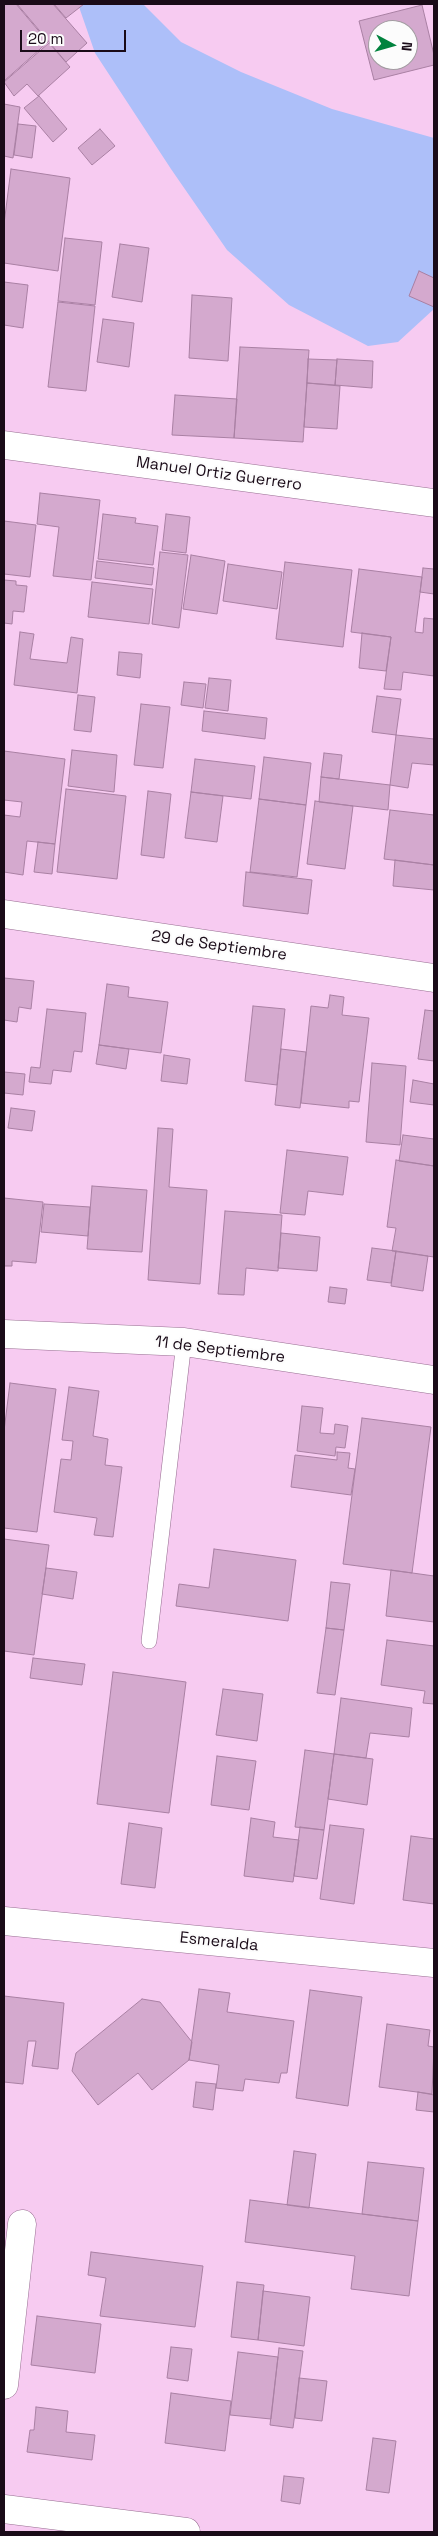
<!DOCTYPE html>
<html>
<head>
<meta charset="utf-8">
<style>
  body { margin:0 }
  #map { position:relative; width:438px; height:2536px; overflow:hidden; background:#f7cbf1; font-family:"Space Grotesk",sans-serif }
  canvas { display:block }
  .frame { position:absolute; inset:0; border:5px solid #1a0b18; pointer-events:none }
  .north { position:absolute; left:368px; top:20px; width:50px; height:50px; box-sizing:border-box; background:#fcfcfc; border:1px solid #a29ca1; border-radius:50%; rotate:96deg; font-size:14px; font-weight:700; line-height:20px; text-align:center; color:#1a0b18 }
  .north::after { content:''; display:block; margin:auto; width:18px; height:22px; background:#01833e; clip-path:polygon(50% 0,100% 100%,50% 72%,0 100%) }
  .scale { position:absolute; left:20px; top:30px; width:106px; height:22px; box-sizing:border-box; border:2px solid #1a0b18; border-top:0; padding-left:6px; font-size:15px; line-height:18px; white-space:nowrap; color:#1a0b18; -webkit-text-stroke:4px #fcfcfc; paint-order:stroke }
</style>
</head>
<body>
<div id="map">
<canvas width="438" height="2536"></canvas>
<div class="frame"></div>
<div class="north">N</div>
<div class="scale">20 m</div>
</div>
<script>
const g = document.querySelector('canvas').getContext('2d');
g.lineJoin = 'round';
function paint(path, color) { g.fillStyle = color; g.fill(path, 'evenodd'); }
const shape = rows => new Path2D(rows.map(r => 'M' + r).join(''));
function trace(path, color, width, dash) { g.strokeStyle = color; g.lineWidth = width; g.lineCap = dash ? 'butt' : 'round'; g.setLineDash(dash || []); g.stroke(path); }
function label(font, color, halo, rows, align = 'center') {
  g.font = font + ' "Space Grotesk",sans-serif'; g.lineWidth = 4; g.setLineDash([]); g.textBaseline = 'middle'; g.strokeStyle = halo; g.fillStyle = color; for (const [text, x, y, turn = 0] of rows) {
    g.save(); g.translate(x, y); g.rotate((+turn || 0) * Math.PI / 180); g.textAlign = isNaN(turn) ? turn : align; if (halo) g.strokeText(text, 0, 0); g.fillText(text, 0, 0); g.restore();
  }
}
paint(shape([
  [78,4,143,4,181,42,241,72,332,109,434,138,434,309,398,342,368,346,289,305,227,250,171,169,95,53]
]), '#adbff9');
const building = shape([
  [4,4,16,4,48,42,4,81,4,4],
  [17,4,53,4,87,43,66,62,17,4],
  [54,4,84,4,66,18,54,4],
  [422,5,434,55,434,65,374,80,359,21,422,5],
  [378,30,408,30,408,60,378,60,378,30],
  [49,43,70,67,38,96,27,84,14,96,4,82,49,43],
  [39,96,67,129,53,142,24,108,39,96],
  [4,104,20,107,13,158,4,156,4,104],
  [18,124,36,126,32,158,14,155,18,124],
  [100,129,115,146,92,165,78,148,100,129],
  [11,169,70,178,58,271,4,263,4,224,11,169],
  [65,238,102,242,95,305,58,301,65,238],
  [120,244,149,248,142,302,112,297,120,244],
  [419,271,434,278,434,307,409,296,419,271],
  [4,282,28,285,23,328,4,325,4,282],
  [192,295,232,298,228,361,189,358,192,295],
  [58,302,95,306,86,391,48,387,58,302],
  [103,319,134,323,129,367,97,362,103,319],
  [240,347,309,350,303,442,234,438,240,347],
  [308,359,337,360,335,385,307,383,308,359],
  [337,359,373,361,372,388,335,385,337,359],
  [307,383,340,386,337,429,304,427,307,383],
  [175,395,237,399,234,438,172,435,175,395],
  [40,493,100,500,91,580,53,576,59,527,37,524,40,493],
  [103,514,136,518,135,523,158,526,153,565,98,559,103,514],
  [166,514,190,517,186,553,162,550,166,514],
  [4,521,36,525,30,577,4,574,4,521],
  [160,552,188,555,179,628,152,624,160,552],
  [191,555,225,561,217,614,183,609,191,555],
  [97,561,154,568,152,585,95,578,97,561],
  [285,562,352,570,343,647,276,639,285,562],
  [228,564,282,572,277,609,223,601,228,564],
  [423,568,434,569,434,594,420,592,423,568],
  [359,569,422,577,415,632,423,633,424,618,434,619,434,676,403,672,401,690,384,689,391,637,351,632,359,569],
  [4,580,16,581,16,585,27,586,24,612,13,611,12,624,4,623,4,580],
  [92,582,153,589,149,624,88,617,92,582],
  [20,632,34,634,30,659,67,663,71,637,83,639,77,693,14,685,20,632],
  [362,633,391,637,386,671,359,668,362,633],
  [119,652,142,654,140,678,117,675,119,652],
  [209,678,231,680,228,711,205,708,209,678],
  [184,682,206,684,203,708,181,705,184,682],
  [78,695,95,697,91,732,74,730,78,695],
  [377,696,401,699,396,735,372,732,377,696],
  [141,704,170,707,163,768,134,765,141,704],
  [204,711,267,718,265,739,202,731,204,711],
  [396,735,434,739,434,765,412,763,408,788,390,785,396,735],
  [72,750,117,755,114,792,68,786,72,750],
  [4,751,65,759,55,844,27,841,23,875,4,872,4,815,20,817,22,802,4,800,4,751],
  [324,753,342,755,339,779,321,777,324,753],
  [264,757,311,763,306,805,259,799,264,757],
  [195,759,255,766,251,799,191,792,195,759],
  [321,777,390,785,388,810,319,802,321,777],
  [66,789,126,796,117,879,57,872,66,789],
  [148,791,171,794,164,858,141,855,148,791],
  [191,792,223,796,217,842,185,838,191,792],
  [259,799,306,805,297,877,250,872,259,799],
  [315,801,353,806,345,869,307,864,315,801],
  [390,810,434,815,434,865,384,859,390,810],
  [38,842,55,844,52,874,34,872,38,842],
  [395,860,434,865,434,890,393,886,395,860],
  [246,872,312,880,308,914,243,906,246,872],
  [4,978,34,981,31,1009,19,1007,17,1022,4,1020,4,978],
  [107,984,129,987,128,997,168,1002,161,1053,99,1045,107,984],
  [330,995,344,997,342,1015,369,1018,359,1102,349,1101,349,1108,301,1103,311,1006,328,1008,330,995],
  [253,1006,285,1009,277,1085,245,1081,253,1006],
  [47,1009,86,1013,82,1052,74,1051,71,1072,53,1070,51,1084,29,1082,31,1067,40,1068,47,1009],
  [425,1010,434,1011,434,1061,418,1059,425,1010],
  [99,1045,129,1049,126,1069,96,1064,99,1045],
  [281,1049,306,1052,300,1108,275,1105,281,1049],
  [164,1055,190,1059,187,1084,161,1081,164,1055],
  [372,1063,406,1066,400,1145,366,1142,372,1063],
  [4,1072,25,1074,23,1095,4,1093,4,1072],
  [413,1080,434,1084,434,1105,410,1102,413,1080],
  [11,1108,35,1111,32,1131,8,1128,11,1108],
  [158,1128,173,1129,169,1187,207,1190,200,1284,148,1280,158,1128],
  [403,1135,434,1139,434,1166,399,1161,403,1135],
  [287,1150,348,1157,343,1195,308,1191,305,1215,280,1213,287,1150],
  [396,1160,434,1166,434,1257,392,1251,396,1228,387,1227,396,1160],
  [92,1186,147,1190,142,1252,87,1249,92,1186],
  [4,1198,43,1202,36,1263,12,1261,12,1266,4,1266,4,1198],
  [44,1204,90,1207,88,1236,41,1232,44,1204],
  [225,1211,282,1215,278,1271,246,1268,244,1295,218,1294,225,1211],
  [281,1233,320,1237,317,1271,278,1268,281,1233],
  [372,1248,396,1251,391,1283,367,1280,372,1248],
  [396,1251,428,1256,423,1291,391,1286,396,1251],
  [330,1287,347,1289,345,1304,328,1302,330,1287],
  [10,1383,56,1389,37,1532,4,1528,4,1431,10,1383],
  [69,1387,99,1391,93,1436,108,1439,105,1465,122,1467,113,1537,94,1535,97,1518,54,1512,61,1459,71,1460,73,1441,62,1440,69,1387],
  [302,1406,323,1408,320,1433,334,1434,335,1424,348,1426,345,1448,336,1447,335,1456,297,1451,302,1406],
  [362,1418,431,1427,412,1573,343,1564,362,1418],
  [337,1452,350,1453,348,1468,355,1469,351,1495,291,1487,295,1455,337,1460,337,1452],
  [4,1539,49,1545,34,1655,4,1651,4,1539],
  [214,1549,296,1560,288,1621,176,1606,179,1584,209,1588,214,1549],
  [46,1568,77,1572,73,1599,42,1594,46,1568],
  [391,1570,434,1576,434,1622,386,1616,391,1570],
  [331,1582,350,1584,344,1630,326,1628,331,1582],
  [326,1628,344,1630,335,1695,317,1693,326,1628],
  [387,1640,434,1646,434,1704,423,1703,425,1691,381,1685,387,1640],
  [33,1658,85,1664,82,1685,30,1678,33,1658],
  [113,1672,186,1682,169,1813,97,1804,113,1672],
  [223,1689,263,1694,257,1741,216,1735,223,1689],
  [341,1698,412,1708,409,1737,370,1733,366,1758,334,1754,341,1698],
  [305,1750,334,1754,324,1830,295,1827,305,1750],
  [334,1754,373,1759,367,1805,328,1799,334,1754],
  [217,1756,256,1761,249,1810,211,1805,217,1756],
  [251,1818,275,1822,273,1837,299,1840,293,1882,244,1876,251,1818],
  [129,1823,162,1828,155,1888,121,1884,129,1823],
  [330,1825,364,1829,354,1904,320,1899,330,1825],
  [300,1827,324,1830,317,1879,294,1876,300,1827],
  [411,1836,434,1839,434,1904,403,1900,411,1836],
  [199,1989,230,1993,227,2012,294,2021,287,2073,281,2073,279,2083,245,2079,243,2091,216,2088,219,2065,189,2060,199,1989],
  [310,1990,362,1997,348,2106,296,2098,310,1990],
  [4,1996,64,2003,58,2069,32,2066,36,2041,28,2041,23,2084,4,2082,4,1996],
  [142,1999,160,2002,192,2042,189,2060,152,2090,138,2073,98,2105,72,2071,76,2053,142,1999],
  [387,2024,430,2030,428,2046,434,2047,432,2094,379,2087,387,2024],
  [196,2082,216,2084,213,2110,193,2107,196,2082],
  [418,2092,434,2095,434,2112,416,2110,418,2092],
  [294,2151,316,2154,309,2208,287,2205,294,2151],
  [368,2162,424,2168,418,2221,362,2214,368,2162],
  [250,2200,418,2221,409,2296,351,2289,355,2256,245,2242,250,2200],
  [91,2252,203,2266,195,2327,100,2316,106,2278,88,2275,91,2252],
  [237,2282,264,2285,258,2340,231,2337,237,2282],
  [263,2291,310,2297,304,2346,258,2340,263,2291],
  [37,2316,101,2324,95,2373,31,2365,37,2316],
  [171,2347,192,2349,188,2381,167,2378,171,2347],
  [279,2348,303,2351,293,2428,270,2425,279,2348],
  [238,2352,278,2357,271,2419,230,2415,238,2352],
  [299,2378,327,2381,322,2421,295,2418,299,2378],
  [171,2393,231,2401,225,2451,165,2443,171,2393],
  [36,2407,68,2411,66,2432,95,2435,92,2460,27,2452,30,2430,34,2430,36,2407],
  [373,2438,396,2441,389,2493,366,2490,373,2438],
  [284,2476,304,2478,300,2504,281,2501,284,2476]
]);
paint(building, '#d4a9ce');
trace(building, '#a980a3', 1);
const service = shape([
  [149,1641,184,1342]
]);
const minor = shape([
  [4,445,434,503],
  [4,914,434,978],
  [4,1334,184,1342,434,1380],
  [4,1921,434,1963],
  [4,2385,22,2224],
  [4,2509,186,2532]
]);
trace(service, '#976e91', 16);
trace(minor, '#976e91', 29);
trace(service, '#fff', 15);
trace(minor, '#fff', 28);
label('16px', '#1a0b18', '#fcfcfc', [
  ["Manuel Ortiz Guerrero",219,474,8],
  ["29 de Septiembre",219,946,8],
  ["11 de Septiembre",220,1350,7],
  ["Esmeralda",219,1942,6]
]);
</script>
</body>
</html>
